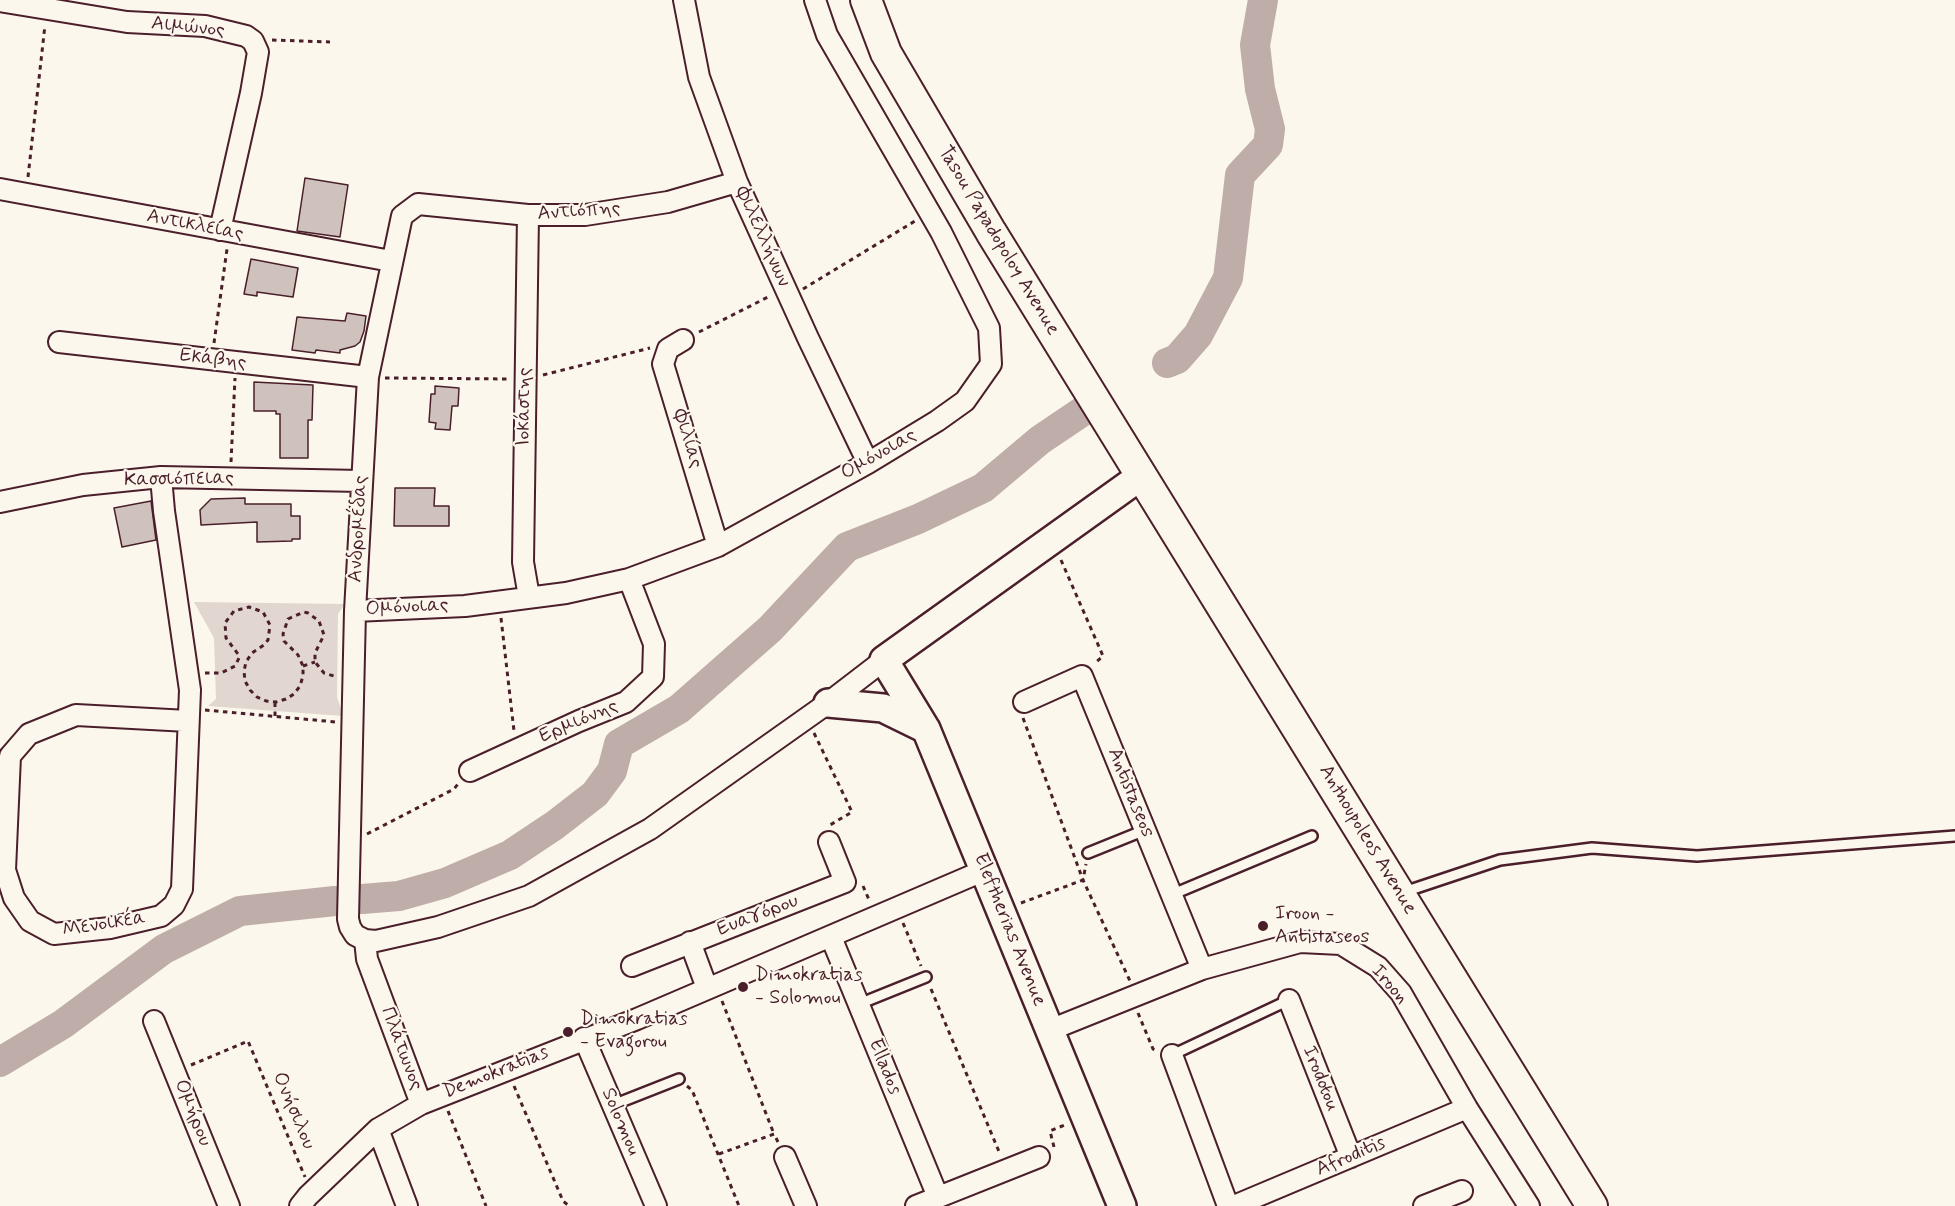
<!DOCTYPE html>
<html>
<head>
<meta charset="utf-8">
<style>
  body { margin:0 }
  canvas { display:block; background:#fbf7ec }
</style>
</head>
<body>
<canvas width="1955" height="1206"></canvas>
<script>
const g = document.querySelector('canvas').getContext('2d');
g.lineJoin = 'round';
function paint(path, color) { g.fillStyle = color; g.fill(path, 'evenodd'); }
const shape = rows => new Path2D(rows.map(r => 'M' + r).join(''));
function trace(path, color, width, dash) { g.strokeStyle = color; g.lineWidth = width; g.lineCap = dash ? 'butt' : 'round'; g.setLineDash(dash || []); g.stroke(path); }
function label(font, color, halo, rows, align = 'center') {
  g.font = font + ' Mynerve,sans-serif'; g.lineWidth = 4.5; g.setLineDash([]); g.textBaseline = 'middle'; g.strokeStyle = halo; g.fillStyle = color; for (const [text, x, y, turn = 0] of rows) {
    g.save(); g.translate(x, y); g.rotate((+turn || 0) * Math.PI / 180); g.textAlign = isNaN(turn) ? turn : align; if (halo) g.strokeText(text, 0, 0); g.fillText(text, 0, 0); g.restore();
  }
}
paint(shape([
  [194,602,345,604,338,614,337,697,343,716,208,706,216,699,214,638]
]), '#e2d7d0');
trace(shape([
  [1167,363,1177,359,1198,335,1228,278,1240,175,1268,145,1270,129,1260,89,1255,45,1263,0],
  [362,899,399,896,445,883,510,855,555,825,595,794,612,771,619,744,679,709,770,629,847,547,918,519,983,488,1040,440,1083,411],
  [0,1062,63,1024,164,949,240,911,335,901]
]), '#bfadaa', 30);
const building = shape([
  [305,178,348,185,340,237,297,231,305,178],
  [251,259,298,268,293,297,257,292,257,296,244,294,251,259],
  [347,313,366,316,364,331,360,342,355,346,340,350,340,353,316,350,315,353,292,350,297,317,345,321,347,313],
  [254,382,313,385,312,420,308,420,308,458,280,458,280,414,276,414,276,411,254,411,254,382],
  [435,386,459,388,458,406,452,406,450,430,435,429,436,423,429,422,431,394,435,394,435,386],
  [395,488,435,488,434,506,449,506,449,526,394,526,395,488],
  [245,498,245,504,291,504,291,516,300,516,300,539,292,539,292,541,257,542,257,522,201,525,200,510,211,499,245,498],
  [151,501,156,540,122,547,114,508,151,501]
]);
paint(building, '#cfc2bc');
trace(building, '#4a1f2b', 1.5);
const service = shape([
  [1088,853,1145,830],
  [1404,892,1500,860,1592,848,1697,856,1955,836],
  [1171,895,1312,836],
  [859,1004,926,977],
  [1172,1055,1289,1000],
  [613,1105,679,1079]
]);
const minor = shape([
  [684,0,699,77,737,182,808,338,868,463],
  [0,1,127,22,205,26,246,36,253,41,258,52,251,93,220,230],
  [737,182,668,202,585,215,528,215,418,204,402,216,368,377,355,611,348,919,350,927,355,935,365,940,376,941,438,927,529,896,650,829,828,703,884,660],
  [0,189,391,261],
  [528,215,523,562,529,597],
  [683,340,668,349,663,364,718,546],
  [59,342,368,377],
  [161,477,164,511,190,690,182,889,174,905,161,916,110,928,54,934,30,921,14,898,5,870,10,756,29,734,76,715,188,721],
  [0,502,83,485,161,477,361,481],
  [355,611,465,606,566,593,629,579,718,546,868,463,937,421,965,401,991,364,989,328,941,232,827,35,815,0],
  [1024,702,1082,676,1202,969],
  [470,771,579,721,626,702,653,677,654,644,629,579],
  [831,937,938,1197],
  [365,940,367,959,421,1104],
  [690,942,707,988],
  [632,966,845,882,829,842],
  [1289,1000,1351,1157],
  [154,1021,229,1206],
  [1050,1030,1202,969,1300,942,1341,944,1378,967,1401,993,1467,1108,1529,1206],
  [584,1038,656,1206],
  [1172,1055,1228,1206],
  [378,1129,407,1206],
  [785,1157,806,1206],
  [300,1206,308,1196,378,1129,421,1104,637,1019,985,870],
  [916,1206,1039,1157],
  [1234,1206,1467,1108],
  [1424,1206,1462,1191]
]);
const secondary = shape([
  [828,703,883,708,926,729],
  [1122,1206,926,729,884,660,1141,476]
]);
const primary = shape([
  [866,0,886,53,991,232,1592,1206]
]);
trace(service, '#4a1f2b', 14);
trace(minor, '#4a1f2b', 24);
trace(secondary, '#4a1f2b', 32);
trace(primary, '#4a1f2b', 34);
trace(shape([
  [272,40,330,42],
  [28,177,45,25],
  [803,289,915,221],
  [699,332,770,296],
  [214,343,227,249],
  [543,375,650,348],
  [385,378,510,379],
  [231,462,235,378],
  [1061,560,1103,656,1094,664],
  [501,618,514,731],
  [303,666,315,662],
  [205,673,221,673,235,666,239,658,238,654,226,638,225,623,234,611,249,607,263,612,270,625,268,640,264,645,252,653,246,662,244,671,245,681,250,690,257,697,266,701,276,702,286,699,294,694,300,686,303,676,303,666,298,655,284,641,283,634,288,619,304,612,308,613,319,621,324,635,315,653,315,662,324,673,337,677],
  [205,710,336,722],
  [275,716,275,702],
  [1023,718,1083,880,1130,981],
  [814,733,852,812,830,825],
  [367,834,454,789,458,784],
  [863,886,870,902],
  [1021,903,1083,880,1086,864],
  [903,923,921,966],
  [931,989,1000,1154],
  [722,1001,774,1134],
  [1138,1013,1153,1049,1156,1050],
  [191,1065,248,1041,305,1177],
  [514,1086,563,1201,569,1206],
  [687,1086,692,1090,739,1206],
  [448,1111,486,1206],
  [1054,1147,1050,1131,1067,1124],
  [719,1154,774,1134,778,1142]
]), '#4a1f2b', 3, [4.5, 4.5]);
trace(service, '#fbf7ec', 9);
trace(minor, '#fbf7ec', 20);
trace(secondary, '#fbf7ec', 27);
trace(primary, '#fbf7ec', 30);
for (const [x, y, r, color] of [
  [1263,926,6,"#4a1f2b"],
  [743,987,6,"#4a1f2b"],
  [568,1032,6,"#4a1f2b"]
]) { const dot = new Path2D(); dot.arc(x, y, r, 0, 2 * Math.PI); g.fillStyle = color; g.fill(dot); trace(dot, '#fbf7ec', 2); }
label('20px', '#4a1f2b', '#fbf7ec', [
  ["Αιμώνος",188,28,6],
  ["Αντιόπης",579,212,-4],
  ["Αντικλείας",195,226,11],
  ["Φιλελλήνων",762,237,66],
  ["Tasou Papadopoloy Avenue",998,241,59],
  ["Εκάβης",213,360,7],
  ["Ιοκάστης",525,407,-89],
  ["Φιλίας",687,439,73],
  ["Ομόνοιας",879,455,-30],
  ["Κασσιόπειας",179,480,-1],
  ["Ανδρομέδας",359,529,-87],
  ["Ομόνοιας",407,608,-3],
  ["Ερμιόνης",579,722,-23],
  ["Antistaseos",1130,793,68],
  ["Anthoupoleos Avenue",1367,840,59],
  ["Ευαγόρου",758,916,-21],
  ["Μενοικέα",104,925,-9],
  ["Eleftherias Avenue",1009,930,68],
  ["Iroon",1389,985,49],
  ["Πλάτωνος",401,1049,69],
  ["Ellados",884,1067,68],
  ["Demokratias",496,1073,-22],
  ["Irodotou",1320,1079,68],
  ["Ονήσιλου",293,1111,67],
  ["Ομήρου",192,1113,68],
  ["Solomou",620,1122,67],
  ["Afroditis",1351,1157,-23]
]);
label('20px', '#4a1f2b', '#fbf7ec', [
  ["Iroon -",1275,915],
  ["Antistaseos",1275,938],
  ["Dimokratias",755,976],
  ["- Solomou",755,999],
  ["Dimokratias",580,1020],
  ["- Evagorou",580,1043]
], 'left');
</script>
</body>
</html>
